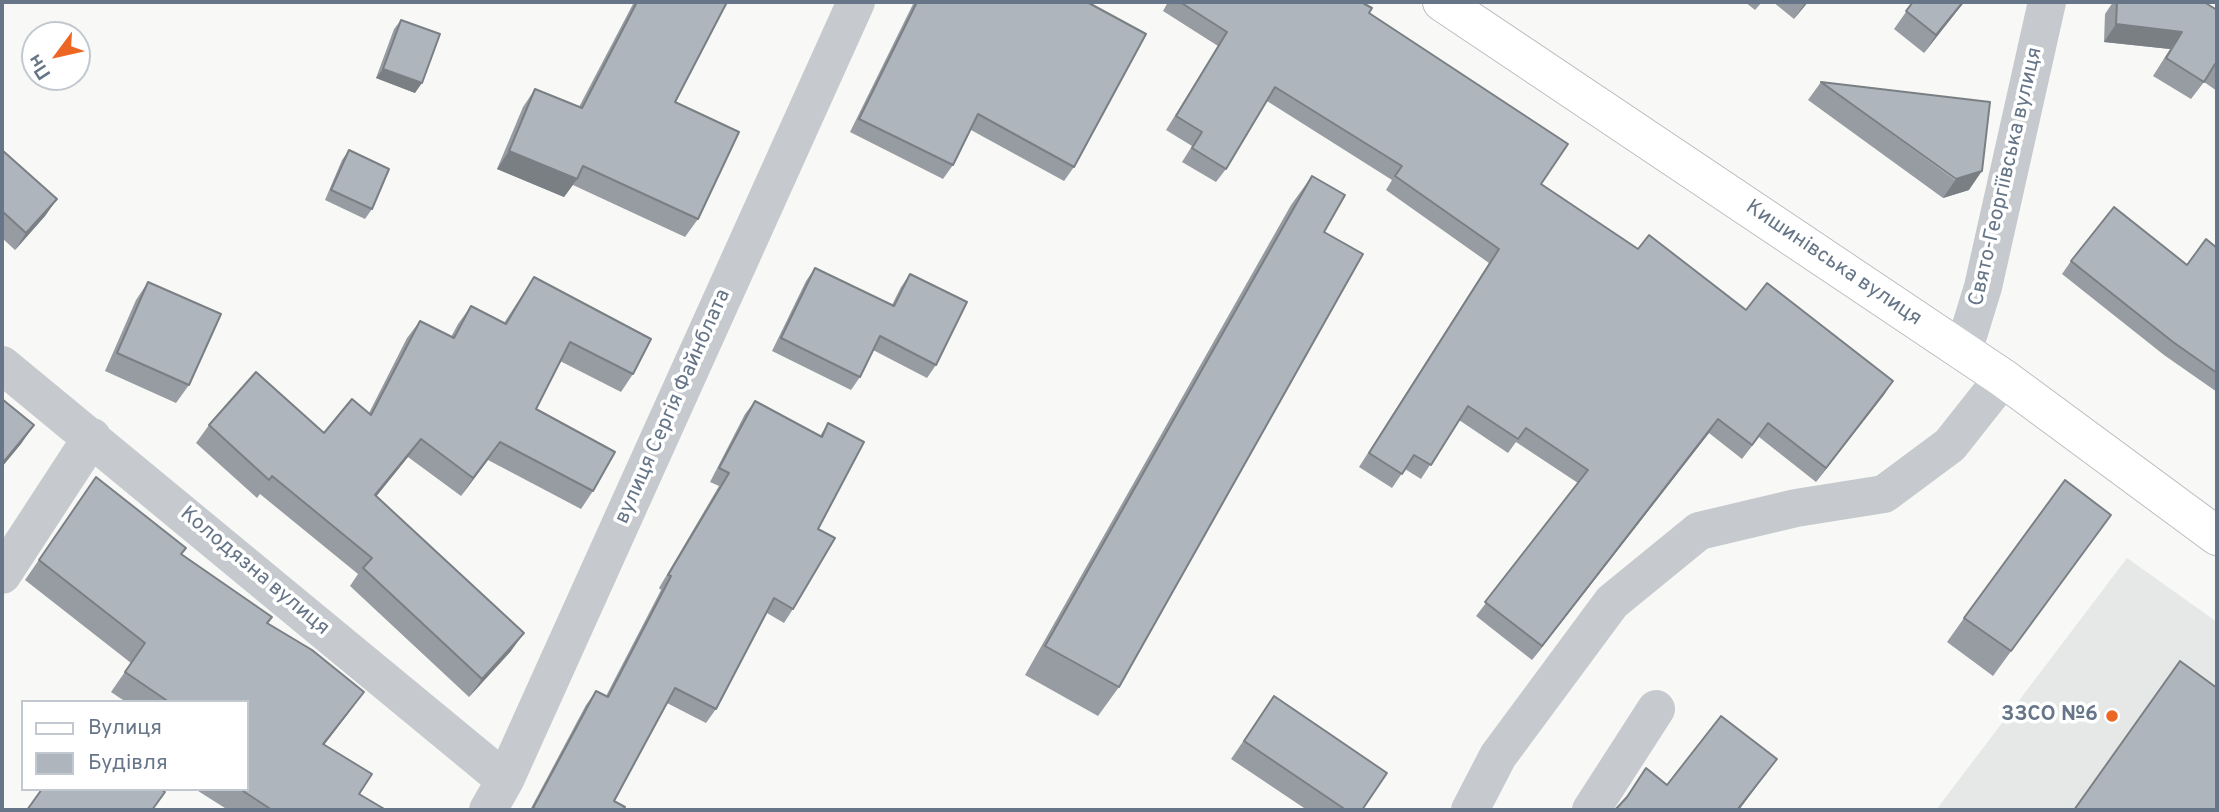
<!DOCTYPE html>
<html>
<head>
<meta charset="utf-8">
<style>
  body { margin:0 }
  #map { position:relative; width:2219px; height:812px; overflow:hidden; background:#f8f9f6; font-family:Overpass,sans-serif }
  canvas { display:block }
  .frame { position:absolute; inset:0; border:4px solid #667688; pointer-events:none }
  .legend { position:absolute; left:21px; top:700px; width:228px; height:91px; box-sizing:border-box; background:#fff; border:2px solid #c2c8cf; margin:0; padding:9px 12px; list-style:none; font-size:21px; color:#667688 }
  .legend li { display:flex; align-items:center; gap:14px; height:35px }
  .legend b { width:35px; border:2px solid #c2c8cf }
  .north { position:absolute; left:21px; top:21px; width:70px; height:70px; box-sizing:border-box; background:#fff; border:2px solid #c2c8cf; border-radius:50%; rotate:237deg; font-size:19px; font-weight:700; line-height:28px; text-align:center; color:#667688 }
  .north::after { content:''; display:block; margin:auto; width:24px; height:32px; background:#eb6723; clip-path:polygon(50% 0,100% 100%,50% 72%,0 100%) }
</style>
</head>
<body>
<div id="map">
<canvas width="2219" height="812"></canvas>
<div class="frame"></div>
<ul class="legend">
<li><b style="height:9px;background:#fff"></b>Вулиця</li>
<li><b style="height:19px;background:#aeb5bc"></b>Будівля</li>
</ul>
<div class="north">Пн</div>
</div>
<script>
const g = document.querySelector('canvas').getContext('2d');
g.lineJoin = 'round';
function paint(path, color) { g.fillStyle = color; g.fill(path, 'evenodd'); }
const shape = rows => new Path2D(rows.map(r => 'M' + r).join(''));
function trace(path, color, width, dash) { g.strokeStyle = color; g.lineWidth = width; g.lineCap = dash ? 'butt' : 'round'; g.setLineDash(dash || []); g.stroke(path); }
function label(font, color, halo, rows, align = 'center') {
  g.font = font + ' Overpass,sans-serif'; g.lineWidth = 7; g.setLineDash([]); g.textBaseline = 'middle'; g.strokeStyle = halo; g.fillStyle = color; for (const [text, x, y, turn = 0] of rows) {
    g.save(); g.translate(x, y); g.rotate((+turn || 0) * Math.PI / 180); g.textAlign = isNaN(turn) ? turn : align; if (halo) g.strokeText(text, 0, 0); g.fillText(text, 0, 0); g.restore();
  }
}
paint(shape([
  [2127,558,2217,622,2217,810,1936,810]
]), '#e6e8e7');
const major = shape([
  [1442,2,2003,378,2217,536]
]);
trace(major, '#b9bdc1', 40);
trace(shape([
  [1963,352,1983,287,2047,2],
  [2,365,505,780],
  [2,575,92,437],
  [488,810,505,780,856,2],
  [1470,810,1498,756,1612,602,1699,531,1796,508,1884,494,1950,445,2003,378],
  [1591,810,1656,709]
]), '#c6c9cd', 38);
trace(major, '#fff', 38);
paint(shape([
  [634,2,727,2,675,102,698,219,685,237,573,185,564,197,497,169,523,107,535,89,579,107],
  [914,2,1087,2,1074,167,1064,181,971,130,953,165,943,179,850,132],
  [1168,2,1361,2,1369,13,1541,184,1638,249,1746,310,1893,381,1816,482,1759,437,1742,459,1709,433,1532,660,1476,616,1578,483,1516,442,1508,453,1459,420,1421,479,1405,469,1392,488,1359,467,1489,263,1386,190,1392,180,1267,101,1226,169,1216,182,1182,162,1192,146,1166,130,1218,46,1163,11],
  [1745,2,1762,2,1755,10],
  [1773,2,1808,2,1794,19],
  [1913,2,1964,2,1924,53,1894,29],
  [2113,2,2204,2,2217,10,2217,91,2204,82,2191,99,2153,76,2170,49,2104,42,2105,14],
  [401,20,415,93,376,78,394,29],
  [1821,82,1969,190,1943,198,1808,100],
  [2,150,57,199,45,216,15,250,2,238],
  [349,150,372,209,365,219,325,200,342,160],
  [1312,176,1119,687,1098,716,1025,675,1291,205],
  [2217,248,2217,392,2164,355,2062,274,2071,261,2187,265],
  [815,268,892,305,901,287,910,274,936,365,927,378,873,350,860,377,851,390,772,351,806,281],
  [534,277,633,374,621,392,560,361,536,409,593,491,581,509,488,460,461,496,408,457,376,496,511,651,469,697,350,586,358,574,260,494,257,498,196,443,209,425,324,433,369,413,407,338,420,321,451,337,458,324,471,306,504,323],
  [148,282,189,385,176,403,105,371,136,300],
  [755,401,820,436,828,423,818,529,793,609,784,623,767,613,716,709,706,723,667,703,614,801,623,810,530,810,586,705,596,691,606,696,661,590,659,588,719,486,710,482,745,414],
  [96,477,181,554,267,623,350,711,324,745,359,794,386,810,228,810,195,789,247,789,247,702,126,702,111,692,131,663,25,580],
  [2093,539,1993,676,1947,642,1964,618],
  [1274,696,1362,810,1307,810,1231,759]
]), '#969ca2');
paint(shape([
  [1806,2,1808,2,1794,19],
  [1963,2,1964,2,1924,53,1936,35],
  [2116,24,2182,32,2170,49,2104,42],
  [383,69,422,83,415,93,376,78],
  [509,151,577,179,564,197,497,169],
  [1982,171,1969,190,1943,198,1956,179],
  [57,199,45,216,15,250,26,233],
  [1893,381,1884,395,1816,482,1826,468],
  [1718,419,1709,433,1532,660,1542,646],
  [34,425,21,444,2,467,2,464],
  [421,439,408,457,363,513,375,495],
  [500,442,488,460,461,496,473,478],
  [524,633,511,651,469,697,482,679],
  [364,692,350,711,310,763,323,744],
  [1777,759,1739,810,1737,810]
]), '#7a7f84');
const building = shape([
  [637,2,727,2,675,102,739,132,698,219,583,166,577,179,509,151,535,89,582,108,637,2],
  [917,2,1087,2,1146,34,1074,167,978,114,953,165,859,119,917,2],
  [1180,2,1361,2,1372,8,1369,13,1568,144,1541,184,1638,249,1649,235,1746,310,1767,283,1893,381,1826,468,1768,423,1752,445,1718,419,1542,646,1485,602,1588,470,1526,428,1518,439,1468,406,1431,465,1414,455,1402,474,1369,453,1499,249,1395,176,1402,166,1275,87,1226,169,1192,148,1202,132,1176,116,1227,32,1180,2],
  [1913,2,1963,2,1936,35,1906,11,1913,2],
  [2117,2,2204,2,2217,10,2217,66,2215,64,2204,82,2166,58,2182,32,2116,24,2117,2],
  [401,20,440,34,422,83,383,69,401,20],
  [1821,82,1990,102,1982,171,1956,179,1821,82],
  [2,150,57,199,26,233,2,211,2,150],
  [349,150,389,169,372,209,331,190,349,150],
  [1312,176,1345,195,1324,232,1363,254,1119,687,1045,646,1312,176],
  [2114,207,2187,265,2206,239,2217,248,2217,373,2173,342,2071,261,2114,207],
  [815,268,894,306,910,274,967,302,936,365,880,336,860,377,781,338,815,268],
  [534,277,651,339,633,374,570,342,536,409,615,452,593,491,500,442,473,478,421,439,375,495,524,633,482,679,363,568,372,558,272,476,269,480,209,425,256,372,324,433,352,399,371,415,420,321,454,338,471,306,506,324,534,277],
  [148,282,221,314,189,385,117,353,148,282],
  [2,399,34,425,2,464,2,399],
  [755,401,822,437,828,423,864,442,818,529,835,538,793,609,774,598,716,709,675,688,614,801,625,807,623,810,537,810,533,808,596,691,608,697,671,576,668,575,729,473,719,468,755,401],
  [96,477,186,548,181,554,272,617,267,623,312,650,364,692,323,744,372,774,359,794,386,810,272,810,240,789,247,789,247,702,169,702,125,672,145,643,39,560,96,477],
  [2065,480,2111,515,2011,651,1964,618,2065,480],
  [2180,661,2217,688,2217,810,2074,810,2180,661],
  [1274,696,1387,773,1362,810,1346,810,1244,741,1274,696],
  [1721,716,1777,759,1737,810,1615,810,1627,797,1646,768,1667,785,1721,716],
  [42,789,161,789,165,792,152,810,27,810,42,789]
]);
paint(building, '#aeb5bc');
trace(building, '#7a7f84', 2);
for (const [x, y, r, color] of [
  [2112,716,7,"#eb6723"]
]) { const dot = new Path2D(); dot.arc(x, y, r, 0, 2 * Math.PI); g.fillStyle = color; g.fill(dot); trace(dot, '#fff', 2.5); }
label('21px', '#667688', '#fff', [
  ["Свято-Георгіївська вулиця",2007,177,-77],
  ["Кишинівська вулиця",1833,264,34],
  ["вулиця Сергія Файнблата",674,407,-66],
  ["Колодязна вулиця",254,572,40]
]);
label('bold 21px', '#667688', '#fff', [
  ["ЗЗСО №6",2098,716]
], 'right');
</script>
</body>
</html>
